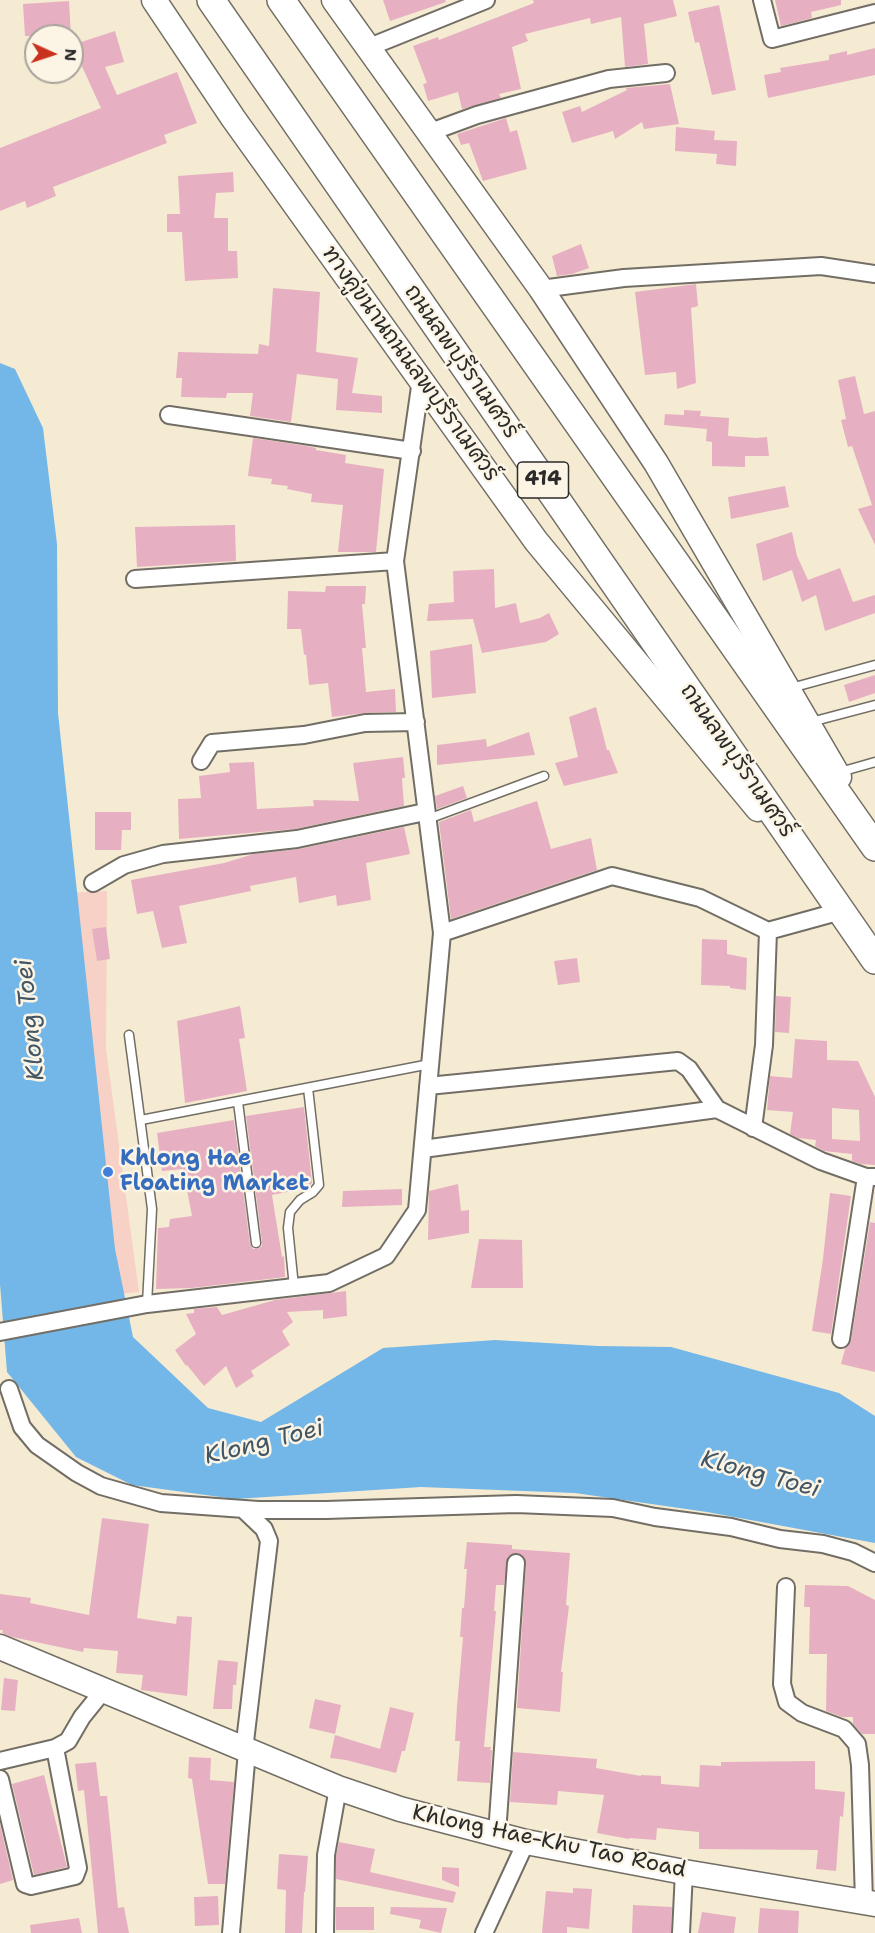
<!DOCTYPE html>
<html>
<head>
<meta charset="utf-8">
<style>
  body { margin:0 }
  #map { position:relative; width:875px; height:1933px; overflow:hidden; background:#f5ebd2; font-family:"Shantell Sans",sans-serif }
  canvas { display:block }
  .north { position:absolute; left:24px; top:24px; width:60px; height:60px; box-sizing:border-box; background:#fcf5e5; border:2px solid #a8a49b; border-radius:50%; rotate:93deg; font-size:16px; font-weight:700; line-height:24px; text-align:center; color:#2b2b2b }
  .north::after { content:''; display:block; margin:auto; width:21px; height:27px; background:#c8321e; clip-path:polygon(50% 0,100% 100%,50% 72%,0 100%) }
</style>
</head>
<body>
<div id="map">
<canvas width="875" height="1933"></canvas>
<div class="north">N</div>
</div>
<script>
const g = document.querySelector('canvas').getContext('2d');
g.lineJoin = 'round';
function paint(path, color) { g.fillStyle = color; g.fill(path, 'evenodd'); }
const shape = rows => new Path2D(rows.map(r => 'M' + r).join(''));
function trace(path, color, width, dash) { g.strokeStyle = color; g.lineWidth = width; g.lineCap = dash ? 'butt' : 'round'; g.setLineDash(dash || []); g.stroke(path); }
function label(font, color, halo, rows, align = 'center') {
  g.font = font + ' "Shantell Sans","Playpen Sans Thai",sans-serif'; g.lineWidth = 5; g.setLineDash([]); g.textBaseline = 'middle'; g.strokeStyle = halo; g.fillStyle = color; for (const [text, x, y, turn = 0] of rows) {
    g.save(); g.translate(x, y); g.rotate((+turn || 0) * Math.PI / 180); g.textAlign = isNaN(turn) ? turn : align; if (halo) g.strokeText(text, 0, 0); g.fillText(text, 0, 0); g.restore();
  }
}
paint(shape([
  [107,891,106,1049,139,1292,109,1295,68,893]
]), '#f7d1c6');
paint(shape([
  [0,363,15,369,43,428,57,544,58,713,115,1249,133,1337,208,1408,261,1422,383,1348,495,1340,598,1346,671,1347,839,1393,875,1416,875,1543,707,1512,575,1493,421,1487,235,1499,132,1485,76,1457,7,1372,0,1284]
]), '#73b6e8');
paint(shape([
  [383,0,445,0,446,2,390,21],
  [533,0,673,0,677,16,644,24,648,64,625,67,621,17,591,24,590,18,525,34,528,41,512,47,521,89,499,94,501,98,462,109,458,92,428,101,423,84,427,83,413,46,438,37,439,40,534,3],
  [775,0,841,0,841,5,811,12,812,18,781,26],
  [69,1,71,36,25,36,23,4],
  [719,5,736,90,712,95,699,42,695,43,688,12],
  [115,31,124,62,105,67,117,95,177,72,197,123,164,135,167,143,53,187,56,196,27,208,25,201,0,211,0,148,101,108,80,62,72,64,72,45],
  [875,48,875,75,768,98,764,75,781,72,780,68,829,60,829,55,847,51,847,55],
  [670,84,679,124,644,129,642,122,615,139,613,131,572,143,562,112,580,106,582,112,627,90,626,88],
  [506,118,510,132,517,130,527,169,483,181,469,143,461,145,457,134],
  [676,127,715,131,714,140,737,141,736,166,716,164,717,154,675,151],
  [233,172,234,192,216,193,214,218,228,218,228,251,237,251,238,278,185,281,182,232,167,232,167,214,180,214,178,176],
  [581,244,589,268,572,274,557,276,552,256],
  [696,284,698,306,691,308,696,383,677,389,676,372,645,375,635,292],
  [273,288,320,292,316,352,358,358,352,393,382,396,382,413,336,410,338,379,297,374,291,422,250,416,253,393,227,393,226,398,181,397,182,378,176,378,178,352,258,354,259,344,269,346],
  [855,376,864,414,875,411,875,545,858,509,872,505,852,446,848,447,841,420,846,419,838,380],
  [684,410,701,411,700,416,729,418,728,436,756,438,767,437,769,456,745,456,745,467,712,466,712,442,706,441,707,429,664,425,665,414,684,415],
  [253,438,306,446,316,448,316,450,346,455,345,463,384,469,376,552,338,552,343,505,311,502,312,494,287,489,288,486,271,484,272,479,248,476],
  [785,486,789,507,731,519,728,497],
  [235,525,236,561,137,567,135,527],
  [792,532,797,556,808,580,840,568,853,602,875,595,875,613,825,631,816,595,802,602,792,570,763,581,756,544],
  [494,569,495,608,516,603,520,623,540,618,549,613,559,634,546,642,482,653,473,619,427,621,429,604,454,602,453,571],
  [326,586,366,586,365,604,362,604,366,648,362,648,366,692,395,689,396,712,365,713,332,717,328,683,309,685,306,654,304,655,301,629,287,629,288,591,325,592],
  [472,644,476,693,432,698,430,651],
  [875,675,875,693,849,702,844,685],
  [596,707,607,750,609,750,618,773,564,786,555,763,578,757,569,717],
  [529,732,535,755,437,765,437,745,486,739,487,747],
  [403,757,405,778,402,778,404,806,295,829,179,839,178,799,201,798,199,776,230,772,229,763,254,762,257,809,314,806,313,800,359,801,353,763],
  [463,786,467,798,437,809,435,796],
  [537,801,551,849,591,838,597,870,451,919,439,822,471,810,474,822],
  [95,812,131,812,131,830,122,830,121,850,95,850],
  [404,827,410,854,366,863,371,900,337,906,336,895,299,903,296,877,250,886,251,891,179,906,187,943,162,948,153,911,137,914,131,880,224,863,254,854,299,849],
  [106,927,110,959,97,961,92,929],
  [702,939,727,940,727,954,747,958,746,990,730,988,730,986,701,985],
  [577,958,580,982,558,985,554,961],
  [776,996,791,997,789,1033,775,1032],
  [240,1006,245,1038,239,1039,247,1091,185,1103,177,1021],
  [795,1039,827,1041,827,1060,858,1061,875,1097,875,1165,861,1164,852,1161,852,1154,824,1151,815,1146,816,1140,798,1138,790,1134,793,1112,767,1110,770,1076,792,1078],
  [832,1108,859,1110,860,1141,832,1139],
  [304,1107,312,1183,307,1188,272,1195,282,1257,284,1256,285,1277,192,1288,156,1289,158,1228,169,1227,170,1219,192,1216,183,1169,162,1171,157,1133,234,1120,250,1244,253,1249,257,1249,262,1246,262,1242,246,1116],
  [458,1184,461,1211,469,1210,469,1233,428,1240,429,1191],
  [402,1189,402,1205,342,1207,343,1191],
  [830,1193,851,1196,831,1334,812,1331,823,1259],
  [870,1222,875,1223,875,1372,841,1364,845,1349,851,1341],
  [479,1239,522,1240,523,1288,471,1288],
  [346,1291,347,1316,323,1319,323,1310,287,1312,293,1322,282,1331,290,1345,251,1371,254,1376,236,1388,226,1366,204,1386,187,1365,186,1366,175,1350,196,1334,186,1314,194,1313,194,1309,217,1307,222,1315,275,1300],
  [102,1518,149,1524,137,1618,176,1624,177,1616,192,1617,187,1696,141,1690,143,1675,116,1673,118,1651,84,1648,83,1652,12,1637,2,1633,3,1630,0,1630,0,1594,31,1598,30,1603,89,1615],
  [467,1542,512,1545,512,1549,570,1553,566,1605,569,1606,561,1672,563,1672,560,1712,517,1708,526,1564,522,1555,516,1553,508,1557,504,1585,496,1585,494,1611,496,1611,484,1747,491,1747,490,1750,492,1750,490,1783,457,1781,460,1741,455,1741,457,1706,463,1637,460,1637,462,1608,464,1608,467,1569,464,1569],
  [805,1585,848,1586,875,1600,875,1734,862,1734,853,1724,853,1717,842,1717,826,1711,827,1654,809,1654,810,1607,804,1607],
  [218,1660,238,1662,236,1685,233,1685,232,1709,213,1709],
  [4,1678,18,1680,15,1711,1,1710],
  [315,1699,341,1705,335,1734,309,1728],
  [390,1707,414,1713,405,1751,402,1751,396,1773,346,1760,330,1758,335,1735,380,1749],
  [513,1752,597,1759,596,1768,641,1776,641,1775,661,1776,661,1784,699,1787,700,1765,721,1766,721,1762,815,1761,815,1789,845,1792,843,1817,840,1816,836,1871,816,1869,818,1850,699,1849,699,1832,657,1828,656,1840,629,1838,629,1839,597,1833,604,1795,558,1791,557,1805,510,1802],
  [189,1757,211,1758,210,1780,234,1782,225,1884,208,1884,192,1779,188,1778],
  [96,1762,100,1796,107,1796,118,1908,124,1907,129,1933,98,1933,84,1790,78,1791,75,1764],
  [44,1775,67,1867,34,1875,12,1784],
  [0,1824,13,1880,0,1884],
  [339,1842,375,1849,370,1872,456,1892,453,1903,336,1879,336,1856],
  [279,1854,308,1856,305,1892,304,1892,302,1933,285,1933,286,1890,277,1889],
  [442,1867,459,1868,459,1887,442,1880],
  [573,1888,592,1889,589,1929,567,1927,567,1933,542,1933,546,1891,573,1893],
  [218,1896,219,1925,195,1926,194,1897],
  [633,1905,672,1907,671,1933,632,1933],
  [336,1907,374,1907,374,1930,336,1930],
  [391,1907,447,1908,441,1933,419,1928,421,1920,390,1914],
  [760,1908,799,1911,798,1933,758,1933],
  [702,1912,736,1917,734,1933,698,1933],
  [79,1918,82,1933,31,1933,30,1925]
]), '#e6b0c2');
const lane = shape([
  [791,688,875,665],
  [811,722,875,705],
  [840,772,875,762],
  [428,819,544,776],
  [129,1035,152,1209,147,1304],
  [238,1102,256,1243],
  [141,1120,430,1064],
  [294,1287,288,1228,290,1212,300,1200,313,1192,319,1185,308,1088]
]);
const street = shape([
  [762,0,772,39,875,13],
  [367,48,486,0],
  [428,133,477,115,609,79,666,73],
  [541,289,624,278,821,266,875,274],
  [169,415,412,451],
  [135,579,395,561],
  [201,761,212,743,304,735,365,723,416,722],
  [93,883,124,865,163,854,297,839,425,812],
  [442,933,612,876,700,898,768,931,841,911],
  [428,1086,678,1061,689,1069,717,1109,821,1161,866,1177,875,1177],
  [753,1128,764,1045,768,931],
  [423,1149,717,1109],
  [0,1332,147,1304,329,1283,386,1256,417,1210,442,933,395,561,421,380],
  [841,1339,866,1177],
  [9,1389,22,1427,37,1445,77,1473,101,1486,161,1503,258,1510,326,1510,516,1504,613,1508,655,1517,731,1527,780,1539,823,1544,853,1552,875,1563],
  [243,1509,264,1529,269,1541,244,1750],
  [786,1587,782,1684,787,1702,802,1713,844,1729,857,1744,860,1765,864,1902],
  [0,1761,55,1748,68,1741,82,1717,103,1691],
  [0,1779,25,1884,31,1886,75,1876,78,1868,55,1748],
  [497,1834,516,1563],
  [231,1933,247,1751],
  [325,1933,326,1855,338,1788],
  [484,1933,526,1842],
  [681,1933,684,1872]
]);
const secondary = shape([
  [154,0,233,118,536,541,758,809],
  [334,0,541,289,656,463,839,777],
  [0,1647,338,1788,400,1809,526,1842,684,1872,875,1904]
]);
const primary = shape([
  [211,0,875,960],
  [281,0,875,847]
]);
trace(lane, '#726e65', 11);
trace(street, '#726e65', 20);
trace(secondary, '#726e65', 27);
trace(primary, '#726e65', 30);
trace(lane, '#fff', 8);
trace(street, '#fff', 16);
trace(secondary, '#fff', 24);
trace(primary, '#fff', 27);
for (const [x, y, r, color] of [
  [108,1172,6,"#3f7fe0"]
]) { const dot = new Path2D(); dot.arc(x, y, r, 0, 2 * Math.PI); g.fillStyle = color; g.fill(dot); trace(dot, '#fcf5e5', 2); }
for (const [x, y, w] of [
  [543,480,51]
]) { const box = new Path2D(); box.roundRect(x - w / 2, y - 18, w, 36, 4.5); g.fillStyle = '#fcf5e5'; g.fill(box); trace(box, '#2b2b2b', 1.5); }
label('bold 21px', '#2b2b2b', null, [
  ["414",543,480]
]);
label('22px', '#2b2b2b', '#fcf5e5', [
  ["ถนนลพบุรีราเมศวร์",461,362,55],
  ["ทางคู่ขนานถนนลพบุรีราเมศวร์",410,364,54],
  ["ถนนลพบุรีราเมศวร์",737,761,55],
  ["Khlong Hae-Khu Tao Road",549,1842,12]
]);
label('bold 22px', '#366cbe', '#fcf5e5', [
  ["Khlong Hae",120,1159],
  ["Floating Market",120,1184]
], 'left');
label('italic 24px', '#415564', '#fcf5e5', [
  ["Klong Toei",31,1020,-96],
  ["Klong Toei",264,1443,-14],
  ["Klong Toei",760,1475,15]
]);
</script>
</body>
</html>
